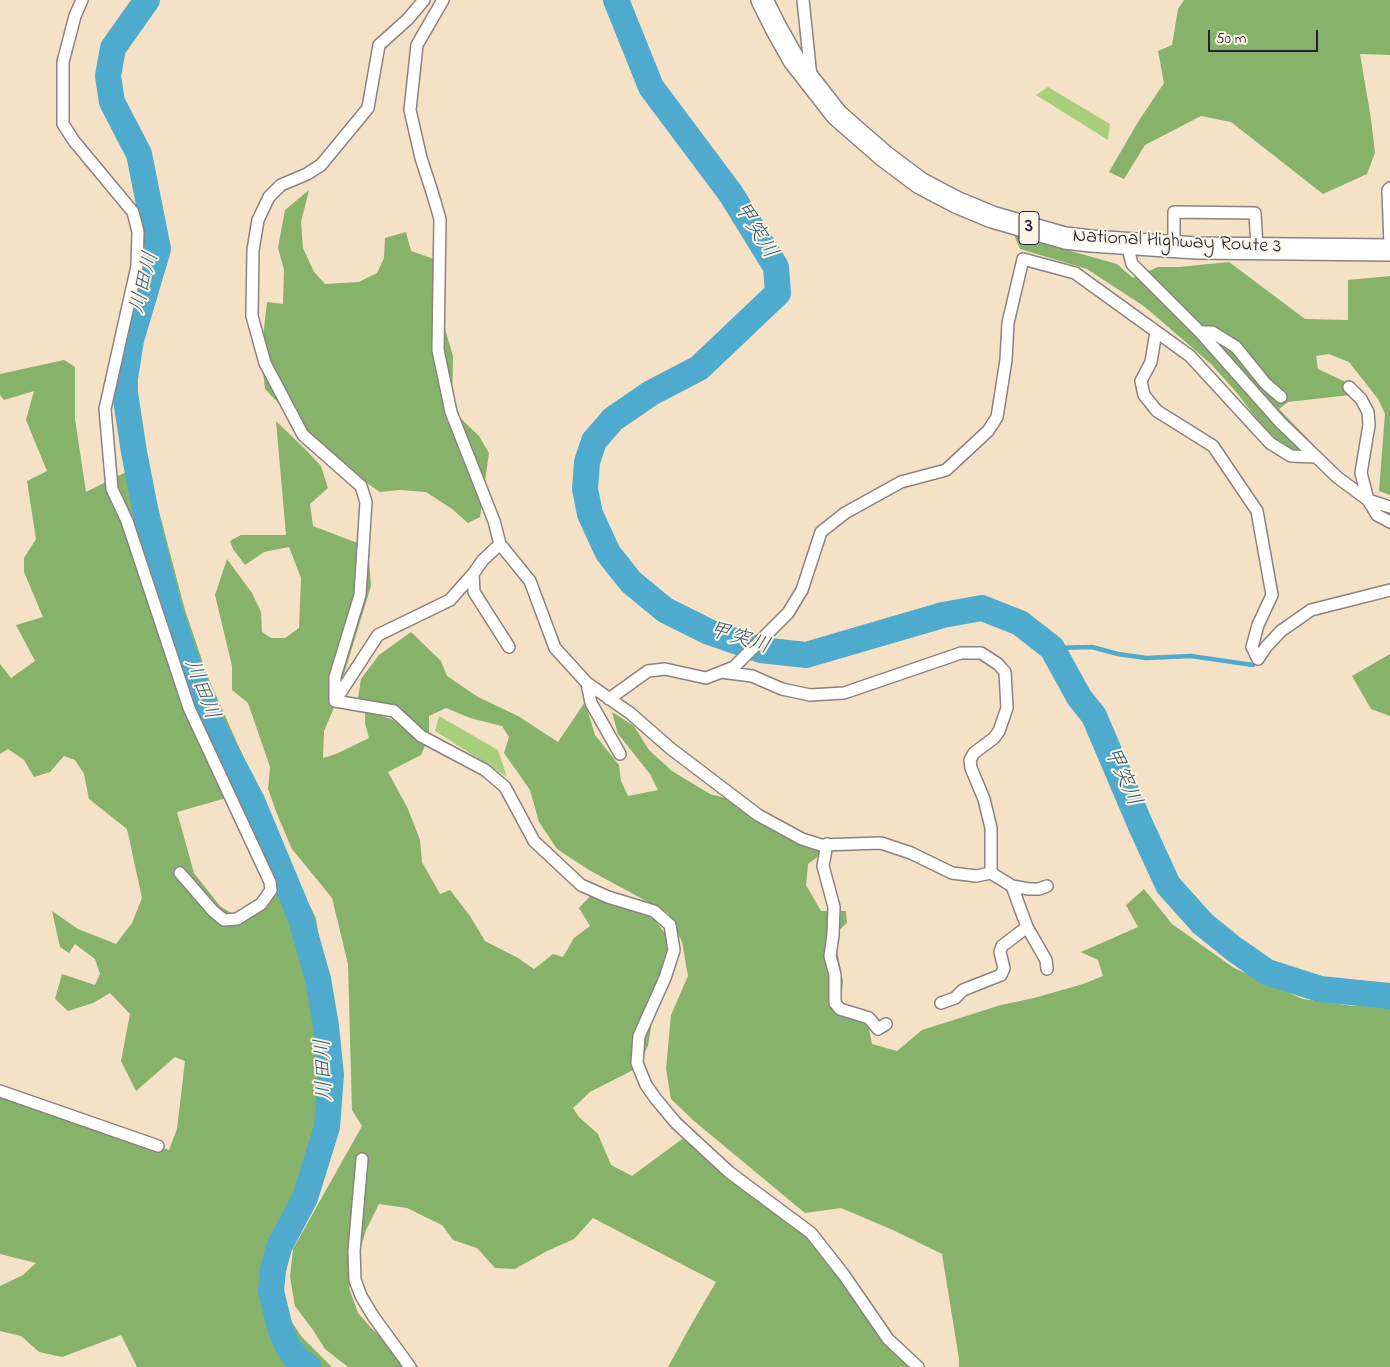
<!DOCTYPE html>
<html>
<head>
<meta charset="utf-8">
<style>
  body { margin:0 }
  #map { position:relative; width:1390px; height:1367px; overflow:hidden; background:#f5e1c5; font-family:"Indie Flower",sans-serif }
  canvas { display:block }
  .scale { position:absolute; left:1208px; top:30px; width:110px; height:22px; box-sizing:border-box; border:2px solid #22223b; border-top:0; padding-left:6px; font-size:15px; line-height:18px; white-space:nowrap; color:#22223b; -webkit-text-stroke:4px #fcf5e5; paint-order:stroke }
</style>
</head>
<body>
<div id="map">
<canvas width="1390" height="1367"></canvas>
<div class="scale">50 m</div>
</div>
<script>
const g = document.querySelector('canvas').getContext('2d');
g.lineJoin = 'round';
function paint(path, color) { g.fillStyle = color; g.fill(path, 'evenodd'); }
const shape = rows => new Path2D(rows.map(r => 'M' + r).join(''));
function trace(path, color, width, dash) { g.strokeStyle = color; g.lineWidth = width; g.lineCap = dash ? 'butt' : 'round'; g.setLineDash(dash || []); g.stroke(path); }
function label(font, color, halo, rows, align = 'center') {
  g.font = font + ' "Indie Flower","Klee One",sans-serif'; g.lineWidth = 4; g.setLineDash([]); g.textBaseline = 'middle'; g.strokeStyle = halo; g.fillStyle = color; for (const [text, x, y, turn = 0] of rows) {
    g.save(); g.translate(x, y); g.rotate((+turn || 0) * Math.PI / 180); g.textAlign = isNaN(turn) ? turn : align; if (halo) g.strokeText(text, 0, 0); g.fillText(text, 0, 0); g.restore();
  }
}
paint(shape([
  [1048,87,1110,124,1108,140,1036,95],
  [439,716,498,750,507,777,435,731]
]), '#a8d07a');
paint(shape([
  [1184,0,1390,0,1390,55,1360,54,1371,119,1375,153,1367,174,1323,194,1231,122,1201,116,1145,145,1124,179,1109,172,1138,122,1164,83,1158,51,1172,45,1178,9],
  [309,190,301,222,303,248,314,272,325,284,359,282,377,273,384,258,385,238,406,232,411,251,440,261,440,312,453,356,452,410,479,436,489,453,480,517,468,523,452,509,426,492,400,490,380,492,361,479,283,408,265,389,261,355,267,302,283,304,284,270,278,248,285,210],
  [1014,235,1117,264,1133,278,1158,267,1179,267,1229,262,1305,319,1348,320,1348,280,1390,276,1390,495,1379,491,1385,414,1378,399,1349,362,1329,354,1316,356,1318,369,1350,384,1350,395,1288,402,1279,409,1314,445,1310,461,1287,450,1259,422,1237,393,1211,364,1145,307,1087,269,1020,249],
  [64,360,75,367,75,419,86,492,146,462,185,610,207,675,250,772,237,795,177,812,194,873,220,906,237,917,297,882,316,918,321,953,319,1042,337,1113,337,1131,282,1263,281,1286,284,1310,301,1336,332,1367,137,1367,121,1335,62,1357,39,1352,21,1336,0,1331,0,1286,23,1275,36,1263,0,1254,0,1090,169,1150,177,1129,185,1061,175,1057,136,1091,121,1061,130,1014,110,993,93,1003,68,1011,55,999,62,974,95,985,100,974,95,959,75,944,69,953,60,947,52,911,78,929,116,944,132,923,142,898,127,829,89,799,84,774,75,760,64,756,50,772,34,777,24,760,8,749,0,754,0,664,11,678,35,661,16,625,43,617,24,572,24,558,36,539,27,481,47,471,26,420,34,391,4,400,0,395,0,374],
  [276,421,305,449,321,466,328,488,310,504,313,526,368,547,371,586,333,710,324,731,323,758,336,754,369,738,365,723,365,710,396,721,426,743,421,755,388,772,408,809,420,840,422,862,440,894,450,890,470,916,485,941,518,958,534,969,553,954,563,957,574,938,590,926,579,908,597,889,655,920,667,936,669,954,658,986,648,1046,637,1068,590,1092,573,1108,579,1117,598,1134,611,1165,632,1176,689,1134,813,1235,916,1367,668,1367,691,1325,716,1282,593,1218,574,1239,547,1251,515,1269,495,1268,477,1248,453,1240,442,1225,407,1208,379,1204,366,1230,349,1288,358,1313,372,1329,419,1367,348,1367,325,1349,313,1330,295,1306,290,1277,293,1249,362,1126,352,1110,348,964,332,898,292,849,277,814,268,789,270,767,248,703,232,690,232,666,215,595,227,559,252,593,261,612,262,632,271,638,285,638,299,628,301,578,289,547,264,552,245,565,233,549,230,541,241,535,286,535],
  [411,632,441,661,447,676,478,697,518,716,558,742,585,702,595,735,619,765,621,781,628,796,658,790,650,774,618,734,612,712,634,726,649,750,672,771,710,794,755,806,789,832,827,850,808,864,806,885,821,911,846,911,847,923,837,932,837,950,843,981,840,1015,868,1024,872,1044,897,1051,922,1030,1001,1005,1034,998,1083,984,1103,976,1098,960,1081,952,1138,927,1126,905,1144,889,1172,924,1234,968,1303,999,1353,1006,1390,1003,1390,1367,959,1367,959,1359,942,1254,893,1230,841,1208,805,1213,694,1121,671,1099,666,1069,671,1015,688,976,682,942,668,913,589,870,557,849,539,822,530,790,504,753,509,737,502,726,470,718,446,708,429,716,429,735,397,717,368,706,358,698,361,679,379,655],
  [1390,654,1390,716,1371,709,1352,676]
]), '#86b26a');
trace(shape([
  [1052,648,1092,647,1118,654,1146,658,1191,656,1253,665]
]), '#4fabcd', 4.5);
trace(shape([
  [147,0,113,48,108,76,112,102,139,154,158,249,131,340,125,378,125,393,134,452,150,534,170,611,188,665,214,728,252,801,300,916,318,979,326,1026,331,1075,327,1127,305,1198,279,1247,273,1270,271,1291,280,1328,287,1345,296,1358,308,1367],
  [616,0,651,87,731,194,776,267,778,293,699,368,651,393,613,419,594,441,587,462,585,489,590,514,608,553,631,582,665,610,709,632,761,650,806,655,943,615,982,608,1020,623,1052,648,1079,697,1094,716,1140,824,1168,885,1203,924,1234,949,1267,972,1320,989,1390,996]
]), '#4fabcd', 26);
const street = shape([
  [82,0,75,16,63,62,63,124,74,141,133,212,138,232,137,266,105,409,112,489,127,521,189,708,270,882,271,890,261,904,237,919,224,920,213,911,180,873],
  [424,0,408,19,379,45,368,108,321,165,307,174,281,185,269,197,258,220,253,250,252,316,265,363,303,435,361,486,366,502,360,595,335,677,335,701,394,711,421,736,485,770,505,787,534,841,581,885,608,897,654,911,670,925,674,950,665,978,639,1036,637,1063,646,1085,656,1099,676,1123,729,1172,811,1233,844,1275,888,1339,918,1367],
  [443,0,417,45,410,110,421,158,433,195,440,219,438,350,451,412,494,521,500,544,530,581,555,648,587,683,630,713,670,748,758,815,802,839,821,845,881,843,911,853,952,873,976,876,991,873,991,828,984,799,971,768,970,760,974,753,994,738,999,731,1007,708,1005,672,998,664,981,653,961,653,844,693,810,695,782,689,752,676,721,672],
  [803,0,811,77],
  [1390,188,1388,190,1390,245],
  [1127,244,1132,264,1200,332,1280,422,1337,477,1368,500,1390,507],
  [1174,246,1174,212,1255,213,1257,248],
  [1156,332,1151,362,1141,381,1144,395,1157,411,1213,446,1257,511,1272,595,1258,625,1252,647,1258,659,1266,647,1281,631,1311,610,1390,590],
  [1200,332,1212,332,1236,347,1265,383,1281,397],
  [1349,387,1361,399,1368,412,1369,425,1361,473,1368,500,1377,515,1390,522],
  [500,544,483,560,473,574,474,592,509,647],
  [587,683,591,703,620,754],
  [609,699,648,671,665,669,706,678,734,667,788,613,802,590,821,532,845,513,901,482,946,470,988,431,997,417,1006,360,1008,323,1023,259,1075,273,1190,356,1270,443,1291,456,1316,457],
  [335,701,378,635,450,600,473,574],
  [827,844,823,866,834,907,833,935,830,956,835,975,835,1003,840,1009,869,1018,878,1029,886,1024],
  [991,873,1012,886,1029,889,1039,889,1047,886],
  [1012,886,1027,927,1046,960,1047,969],
  [941,1003,955,998,963,990,1001,975,1004,968,1000,952,1002,946,1027,927],
  [0,1091,158,1146],
  [362,1159,354,1251,355,1280,361,1296,373,1316,410,1367]
]);
const highway = shape([
  [762,0,776,28,794,60,837,115,884,156,920,183,956,202,992,217,1065,238,1091,241,1196,248,1390,250]
]);
trace(street, '#8c8280', 14);
trace(highway, '#8c8280', 24);
trace(street, '#fff', 11);
trace(highway, '#fff', 21);
for (const [x, y, w] of [
  [1029,228,20]
]) { const box = new Path2D(); box.roundRect(x - w / 2, y - 16.5, w, 33, 4); g.fillStyle = '#fcf5e5'; g.fill(box); trace(box, '#22223b', 1); }
label('bold 19px', '#22223b', null, [
  ["3",1029,228]
]);
label('20px', '#22223b', '#fcf5e5', [
  ["National Highway Route 3",1177,243,3]
]);
label('italic 21px', '#345975', '#fcf5e5', [
  ["甲突川",754,231,58],
  ["川田川",146,283,-76],
  ["甲突川",739,640,17],
  ["川田川",200,690,69],
  ["甲突川",1121,777,66],
  ["川田川",326,1070,-92]
]);
</script>
</body>
</html>
